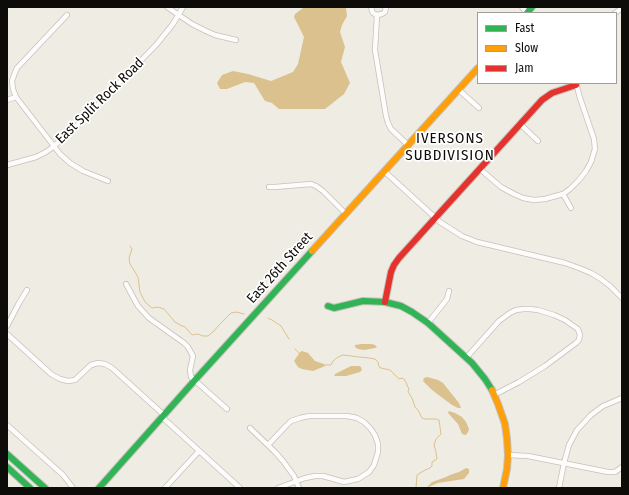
<!DOCTYPE html>
<html>
<head>
<meta charset="utf-8">
<style>
  body { margin:0 }
  #map { position:relative; width:629px; height:495px; overflow:hidden; background:#efece4; font-family:"Fira Sans Condensed",sans-serif }
  canvas { display:block }
  .frame { position:absolute; inset:0; border:8px solid #0e0c08; pointer-events:none }
  .legend { position:absolute; left:477px; top:12px; width:140px; height:72px; box-sizing:border-box; background:#fff; border:1px solid #9f9e9c; margin:0; padding:5px 7px; list-style:none; font-size:12px; color:#0e0c08 }
  .legend li { display:flex; align-items:center; gap:8px; height:20px }
  .legend b { width:20px; border:1px solid #9f9e9c }
</style>
</head>
<body>
<div id="map">
<canvas width="629" height="495"></canvas>
<div class="frame"></div>
<ul class="legend">
<li><b style="height:5px;background:#30b455"></b>Fast</li>
<li><b style="height:5px;background:#ff9f0a"></b>Slow</li>
<li><b style="height:5px;background:#e5322d"></b>Jam</li>
</ul>
</div>
<script>
const g = document.querySelector('canvas').getContext('2d');
g.lineJoin = 'round';
function paint(path, color) { g.fillStyle = color; g.fill(path, 'evenodd'); }
const shape = rows => new Path2D(rows.map(r => 'M' + r).join(''));
function trace(path, color, width, dash) { g.strokeStyle = color; g.lineWidth = width; g.lineCap = dash ? 'butt' : 'round'; g.setLineDash(dash || []); g.stroke(path); }
function label(font, color, halo, rows, align = 'center') {
  g.font = font + ' "Fira Sans Condensed",sans-serif'; g.lineWidth = 3.5; g.setLineDash([]); g.textBaseline = 'middle'; g.strokeStyle = halo; g.fillStyle = color; for (const [text, x, y, turn = 0] of rows) {
    g.save(); g.translate(x, y); g.rotate((+turn || 0) * Math.PI / 180); g.textAlign = isNaN(turn) ? turn : align; if (halo) g.strokeText(text, 0, 0); g.fillText(text, 0, 0); g.restore();
  }
}
paint(shape([
  [308,7,345,7,346,8,347,16,342,25,340,32,345,47,341,62,350,83,344,94,325,109,279,109,272,103,265,101,254,83,245,82,227,89,220,89,217,83,222,75,233,71,248,74,271,81,293,72,298,64,304,37,294,17,295,14,303,8],
  [361,344,372,344,375,345,377,347,375,348,364,350,358,349,355,347,355,345],
  [302,351,308,353,315,361,324,364,325,366,313,371,302,369,298,367,294,361,300,352],
  [351,366,359,366,361,367,362,370,360,372,346,376,335,376,334,375,335,374],
  [427,377,438,380,443,383,459,403,461,408,458,408,452,405,432,390,423,381,424,378],
  [449,411,455,413,462,417,466,422,469,429,468,432,466,435,462,434,458,424,448,413],
  [466,468,469,469,469,473,464,479,438,483,426,488,432,482,446,477,450,475,459,472]
]), '#dbc18d');
trace(shape([
  [130,246,132,249,129,258,130,264,138,277,140,292,145,302,152,308,158,307,164,309,175,322,180,325,185,327,192,335,198,334,203,336,208,336,214,331,220,324,231,313,236,312,244,314],
  [268,318,272,320,281,326,289,339],
  [295,349,299,353],
  [324,365,331,365,333,361,338,357,343,355,359,357,369,358,375,359,378,362,379,367,381,368,390,370,399,379,402,378,404,379,407,384,407,386,409,388,408,392,412,398,415,407,418,410,422,418,425,419,436,419,439,420,441,434,436,439,434,445,436,452,437,459,432,462,432,466,430,468,425,470,417,475,416,488]
]), '#dbc18d', 1);
const street = shape([
  [167,7,192,24,206,31,215,35,236,40],
  [371,7,372,11,373,13,377,15,382,14,385,12,386,7],
  [522,7,527,13],
  [615,13,622,8],
  [67,15,17,68,14,75,12,81,13,89,16,97,60,154,70,163,83,171,108,181],
  [377,15,375,50,386,116,388,123,391,129,408,145],
  [459,90,479,108],
  [7,100,16,97],
  [520,124,538,141],
  [7,165,36,157,46,152,53,147,85,118,156,45,173,24,183,7],
  [480,169,501,187,514,194,523,198,534,200,545,199,563,194,570,189,579,180,586,171,591,162,595,149,594,139,580,98,576,83],
  [384,171,440,222,462,236,477,242,565,263,579,268,591,273,601,279,610,286,622,298],
  [269,187,275,187,311,184,316,186,323,191,346,214],
  [563,194,571,208],
  [126,284,138,306,149,318,184,343,188,347,193,356,190,370,191,377,227,409],
  [428,323,447,299,449,291],
  [7,326,19,303,27,290],
  [7,334,51,374,60,379,68,381,75,380,91,365,98,363,105,364,112,368,164,415],
  [466,358,499,321,510,313,516,310,524,309,530,309,538,310,554,315,565,320,572,325,578,329,580,335,579,340,576,343,545,366,519,382,494,395],
  [162,417,240,488],
  [7,425,63,475,73,488],
  [250,428,275,452,283,461,294,476,299,488],
  [268,445,284,428,291,421,300,418,309,416,347,416,357,418,364,422,370,428,375,435,378,444,378,452,374,465,369,472,358,479,344,482,323,476,315,476,305,478,278,488],
  [508,455,528,456,608,472,615,472,622,467],
  [165,488,199,451],
  [559,488,564,463,569,445,577,430,591,415,603,406,622,398]
]);
const fast = shape([
  [527,13,532,7],
  [328,306,334,308,363,301,385,302,401,306,412,312,428,323,472,363,485,379,492,390],
  [7,454,45,488],
  [7,467,30,488],
  [99,488,195,380,312,251]
]);
const slow = shape([
  [312,251,478,68],
  [492,390,498,404,505,424,507,439,508,455,507,469,503,488]
]);
const jam = shape([
  [385,302,391,272,394,265,399,258,542,100,552,93,576,85]
]);
trace(street, '#c4c1bb', 6);
trace(fast, '#c4c1bb', 8);
trace(slow, '#c4c1bb', 8);
trace(jam, '#c4c1bb', 8);
trace(street, '#fdfcfb', 4.5);
trace(fast, '#30b455', 6);
trace(slow, '#ff9f0a', 6);
trace(jam, '#e5322d', 6);
label('14px', '#0e0c08', '#fff', [
  ["East Split Rock Road",100,101,-44],
  ["East 26th Street",280,268,-48]
]);
g.letterSpacing = '1px';
label('15px', '#0e0c08', '#fff', [
  ["IVERSONS",450,139],
  ["SUBDIVISION",450,156]
]);
g.letterSpacing = '0px';
</script>
</body>
</html>
